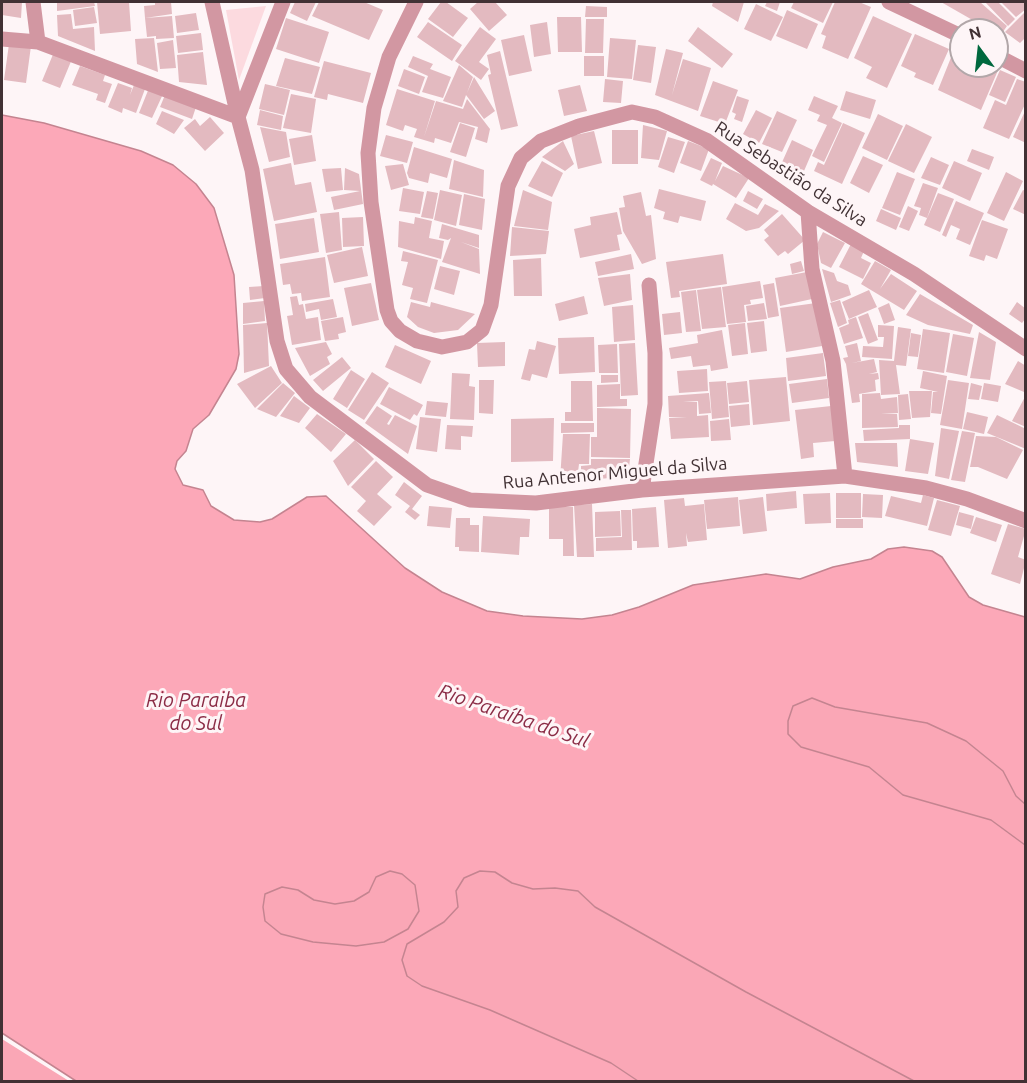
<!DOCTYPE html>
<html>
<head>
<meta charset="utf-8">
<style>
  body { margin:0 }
  #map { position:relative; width:1027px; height:1083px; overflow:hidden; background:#fef5f7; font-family:Ubuntu,sans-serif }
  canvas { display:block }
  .frame { position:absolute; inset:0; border:3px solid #413134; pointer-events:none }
  .north { position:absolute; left:949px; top:18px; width:60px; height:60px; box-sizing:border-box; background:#fef5f7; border:2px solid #b2a7a9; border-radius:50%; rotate:345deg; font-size:16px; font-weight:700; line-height:24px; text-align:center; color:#413134 }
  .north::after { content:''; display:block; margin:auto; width:21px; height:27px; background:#00683e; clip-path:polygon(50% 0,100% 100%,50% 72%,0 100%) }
</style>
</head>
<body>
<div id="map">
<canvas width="1027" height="1083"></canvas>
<div class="frame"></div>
<div class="north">N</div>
</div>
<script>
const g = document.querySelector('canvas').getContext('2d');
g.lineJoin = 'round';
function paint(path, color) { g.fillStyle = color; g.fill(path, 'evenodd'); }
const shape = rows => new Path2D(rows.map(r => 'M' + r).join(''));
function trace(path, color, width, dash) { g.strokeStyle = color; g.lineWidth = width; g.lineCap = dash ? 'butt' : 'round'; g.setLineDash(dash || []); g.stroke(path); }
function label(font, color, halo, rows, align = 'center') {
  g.font = font + ' Ubuntu,sans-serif'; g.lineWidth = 6; g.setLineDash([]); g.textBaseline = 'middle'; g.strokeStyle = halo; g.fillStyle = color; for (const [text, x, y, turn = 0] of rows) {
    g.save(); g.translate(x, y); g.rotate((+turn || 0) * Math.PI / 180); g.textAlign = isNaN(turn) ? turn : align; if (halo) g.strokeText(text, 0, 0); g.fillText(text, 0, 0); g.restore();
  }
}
paint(shape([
  [266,6,239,80,226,10]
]), '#fcdadf');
paint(shape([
  [812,698,835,707,927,723,966,741,1003,771,1016,796,1025,804,1025,845,991,820,903,795,869,767,801,747,788,734,788,721,793,706],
  [390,871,402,874,415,885,419,911,408,929,384,942,356,946,313,942,281,934,265,921,263,907,265,894,282,887,298,890,314,900,369,892,375,877],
  [480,871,495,872,512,883,532,889,555,888,578,891,595,907,746,992,914,1081,638,1081,611,1063,490,1010,422,986,407,976,402,960,407,944,422,933,463,878],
  [2,1039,37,1061,69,1081,2,1081]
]), '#faa7b6');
const water = shape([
  [2,115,44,123,141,151,173,165,196,184,214,208,234,275,239,354,236,369,209,415,193,429,186,451,177,461,175,469,183,485,203,490,211,506,234,520,260,522,272,519,307,497,326,496,405,568,442,592,487,611,523,616,582,619,612,615,639,607,693,585,766,574,800,579,833,567,871,559,888,549,904,547,932,551,942,557,969,597,983,605,1025,617,1025,804,1016,796,1003,771,966,741,927,723,835,707,812,698,793,706,788,721,788,734,801,747,869,767,903,795,991,820,1025,845,1025,1081,914,1081,746,992,595,907,578,891,555,888,533,889,512,883,495,872,480,871,464,878,456,891,458,907,444,922,407,944,402,960,407,976,422,986,490,1010,611,1063,638,1081,76,1081,2,1033,2,115],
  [390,871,402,874,415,885,419,911,408,929,384,942,356,946,313,942,281,934,265,921,263,907,265,894,282,887,298,890,314,900,335,904,354,901,369,892,376,877,390,871]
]);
paint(water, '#fca8b8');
trace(water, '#c48490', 1.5);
paint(shape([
  [2,2,22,2,21,18,2,15],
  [57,2,94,2,95,6,57,11],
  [97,2,129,2,131,31,100,34],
  [155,2,171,2,172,14,145,18,144,6,155,5],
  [295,2,316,2,307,21,290,13],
  [319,2,364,2,383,10,369,40,312,16],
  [441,2,446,2,468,18,453,37,428,19],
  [478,2,495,2,507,15,489,31,470,9],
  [713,2,744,2,738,22,712,6],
  [767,2,780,2,777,11,765,6],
  [794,2,833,2,823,23,791,8],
  [835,2,859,2,871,7,848,59,822,48,826,36,821,34],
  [941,2,980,2,1007,26,1000,36,997,30,990,30],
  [985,2,998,2,1015,19,1008,26],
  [1001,2,1026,2,1026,9,1016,17],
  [756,4,783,17,771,41,744,29],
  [586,6,607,7,607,17,585,17],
  [94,7,97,23,75,26,73,10],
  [787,10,818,24,807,49,776,36],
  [1026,11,1026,37,1020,43,1005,32],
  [196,13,199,30,177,33,175,16],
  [71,14,73,29,94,27,95,51,58,36,57,15],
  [172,16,174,38,156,39,156,36,147,37,145,18],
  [873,16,912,34,887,88,866,78,872,67,854,58],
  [557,17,581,17,582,52,558,52],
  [286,18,329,32,319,63,276,49],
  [586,19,604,19,603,53,585,53],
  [428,22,462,45,452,61,417,37],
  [547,22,551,54,534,57,530,25],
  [480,27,496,39,479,62,489,69,481,80,455,61],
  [698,27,733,54,722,68,688,41],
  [201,33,203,50,178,53,176,36],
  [915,34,949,49,933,85,914,77,916,73,901,66],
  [524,35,532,71,509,76,501,40],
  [154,38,158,72,137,64,135,39],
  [610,38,636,40,632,79,607,77],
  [173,40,176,68,160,69,157,43],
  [9,44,31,46,26,83,4,80],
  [638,45,656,47,651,83,633,80],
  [666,49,683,53,672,95,683,59,711,68,698,111,655,95],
  [954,50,961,53,961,66,999,68,981,110,938,90],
  [500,51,518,126,501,130,488,75,491,74,487,55],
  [54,52,72,59,60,88,42,81],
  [203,52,207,85,179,82,177,55],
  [413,56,433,64,430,69,451,77,443,98,422,92,428,76,408,67],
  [584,56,604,56,604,76,584,76],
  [285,58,320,67,312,94,276,86],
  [324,61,371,73,363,103,328,94,327,100,314,97],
  [459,65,473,77,467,93,474,77,495,111,484,119,466,95,462,107,443,101],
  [80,66,105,75,103,81,112,84,105,103,96,100,98,94,72,85],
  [404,69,425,77,419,94,398,86],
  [1000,70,1016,77,1005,102,989,95],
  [605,79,623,81,621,103,603,102],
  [1017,79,1026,82,1026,102,1009,139,983,128,995,100,1006,105],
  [713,81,738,90,725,124,700,116],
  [118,83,132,88,130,95,134,85,145,89,136,113,123,108,122,113,108,107],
  [265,84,290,90,284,115,259,109],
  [580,85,587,111,564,116,558,90],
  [149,88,163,94,152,118,139,113],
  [397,89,435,101,424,137,436,101,463,109,467,99,490,129,487,143,475,139,478,127,459,122,451,143,435,138,434,143,414,137,417,129,405,125,403,131,386,125],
  [846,91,876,100,870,119,840,110],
  [291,94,316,99,311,133,283,128],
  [165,95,196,107,192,119,160,107],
  [737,96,749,100,742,122,734,119,736,114,732,112],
  [814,96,838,106,832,118,842,123,824,162,812,156,827,125,817,121,820,115,808,110],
  [1026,109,1026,143,1013,137],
  [260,110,283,116,281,130,257,125],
  [756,110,772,118,759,143,743,134],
  [162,111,184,120,174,134,156,124],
  [777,111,797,120,782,152,762,144],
  [878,114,903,126,887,160,862,148],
  [210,117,224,133,205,151,184,128,195,119,200,126],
  [460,123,475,128,466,157,450,152],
  [843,123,865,133,842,184,814,171,818,162,824,165],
  [906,124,932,137,914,173,888,161],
  [643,125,667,131,659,160,641,158],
  [260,127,286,132,290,157,269,162],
  [612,130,638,130,638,164,612,164],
  [594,131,602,163,578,169,571,136],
  [312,135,316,161,294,165,289,139],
  [386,135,413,142,407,163,380,156],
  [668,137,685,142,674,173,658,167],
  [792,140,813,150,801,178,779,169],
  [563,141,574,164,565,171,542,157],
  [688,141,709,149,701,171,680,163],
  [414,147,452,159,447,178,430,173,428,183,409,178,407,173],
  [972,149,994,157,989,170,967,161],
  [863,156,883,165,869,193,850,183],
  [931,157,949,165,940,185,921,178],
  [711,158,722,163,715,181,723,166,749,178,736,198,713,184,712,186,700,180],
  [454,160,484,170,483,197,449,189],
  [542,161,563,173,552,197,528,186],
  [954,161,982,173,970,201,942,188],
  [291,163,295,185,311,182,317,212,274,221,263,169],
  [403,164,409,185,391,190,385,166],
  [341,168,343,190,326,192,322,169],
  [345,168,359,174,363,204,334,210,331,197,360,191,344,190],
  [897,172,915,179,900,215,882,208],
  [1006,172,1023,181,1004,221,987,213],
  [923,183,938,188,927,218,919,215,921,208,914,206],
  [403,188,424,192,420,214,399,211],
  [659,189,706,201,701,221,680,216,678,223,663,219,665,212,654,208],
  [440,190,462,195,456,226,434,220],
  [523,190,552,202,548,230,514,226],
  [1023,190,1026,191,1026,215,1013,209],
  [427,191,438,193,433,219,421,217],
  [748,191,763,199,757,209,743,201],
  [641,192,646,216,651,215,656,259,642,264,623,231,619,208,625,207,623,196],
  [938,193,954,199,940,232,924,225],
  [464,194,485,199,482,230,459,225],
  [956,201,984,213,970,245,956,239,960,229,951,225,946,237,942,235],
  [735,203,758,215,765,204,779,211,759,228,746,231,726,219],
  [908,206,918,211,909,231,899,227],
  [881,209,901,218,896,230,876,221],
  [339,212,342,250,326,253,320,214],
  [617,212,622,234,617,235,620,250,580,258,574,229,591,225,590,217],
  [782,214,805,240,788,254,785,251,778,256,764,240,769,236,764,230],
  [363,217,364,246,343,247,342,218],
  [415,217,432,221,429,238,444,241,441,259,398,247,399,221,414,224],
  [314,218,319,252,280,259,275,224],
  [982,220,1008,229,997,259,986,255,984,261,969,256],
  [442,224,479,235,479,248,461,242,479,249,480,274,442,262,451,238,448,240,439,238],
  [512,227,549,231,546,254,510,256],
  [823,232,845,243,831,268,821,263,817,244],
  [851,244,864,251,861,258,871,263,863,279,839,267],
  [362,247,368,276,334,283,327,255],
  [403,251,438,260,427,303,410,299,413,288,402,285,408,262,401,261],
  [631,254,634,269,598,276,595,262],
  [723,254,727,284,679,291,680,297,671,298,666,262],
  [325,257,330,297,302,301,301,293,292,294,290,284,283,285,280,264],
  [541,258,542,296,514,296,513,260],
  [801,261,804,271,792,274,790,264],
  [875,261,891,270,880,289,891,274,917,291,904,310,861,284],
  [440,266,460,271,454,295,434,289],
  [822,269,834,273,837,281,848,285,851,295,831,302],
  [807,272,812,299,780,306,775,278],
  [630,274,632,300,604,306,598,278],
  [760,281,763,298,750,300,751,304,744,305,746,322,727,324,722,287],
  [371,283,379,320,352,326,344,288],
  [774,283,779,316,768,318,763,285],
  [264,286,265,298,250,300,249,287],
  [721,287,726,327,702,329,697,290],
  [696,290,701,331,686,332,681,292],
  [869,290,877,307,849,319,842,302],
  [920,294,973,325,970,334,928,325,906,315],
  [297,296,299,305,303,304,306,319,318,317,321,340,292,345,287,316,293,315,290,297],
  [584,296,588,314,559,321,555,304],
  [333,299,337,317,321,320,319,309,306,312,305,304],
  [840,300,847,323,838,327,830,303],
  [264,301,265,321,243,324,243,303],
  [411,302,430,307,431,302,475,314,458,330,434,333,418,327,407,317],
  [1017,302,1026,309,1026,318,1022,323,1009,314],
  [764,303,767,319,748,321,746,306],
  [816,303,822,346,786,352,780,308],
  [889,303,895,320,884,324,878,308],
  [633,305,635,340,614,342,612,307],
  [680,312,682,333,664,335,662,314],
  [868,313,878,340,868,344,858,317],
  [343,317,346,332,338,334,339,339,325,341,321,321],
  [856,317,863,338,844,344,839,328,849,324,848,320],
  [764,321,767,351,751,353,747,323],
  [267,323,269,366,244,373,243,325],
  [745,323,748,354,732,356,728,325],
  [878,325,894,326,892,359,862,357,863,346,883,347,884,337,878,337],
  [898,327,911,329,906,366,896,365,900,394,881,395,879,360,894,361],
  [923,329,950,333,944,373,917,369],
  [722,330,728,368,711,371,710,365,693,367,691,356,671,359,669,348,698,343,697,335],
  [979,332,996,342,990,380,970,378],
  [911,333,921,335,918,357,908,356],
  [953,334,974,338,967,376,946,372],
  [594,337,595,372,559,374,558,338],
  [537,341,556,346,547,378,532,374,530,381,521,379,529,349,535,350],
  [326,342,332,354,327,357,330,364,310,376,295,348],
  [505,342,505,366,478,367,477,343],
  [635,343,638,395,621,396,619,344],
  [857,343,861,361,852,363,874,359,877,372,869,374,878,373,879,379,875,380,876,391,859,394,860,402,852,403,846,364,843,358,848,357,845,346],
  [617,344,618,373,599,373,598,345],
  [395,345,431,361,421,384,385,367],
  [823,353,826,376,788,381,786,358],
  [342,357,351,368,323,391,313,380],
  [1018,361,1026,366,1024,392,1005,384],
  [271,366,282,383,255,408,237,384],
  [707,369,708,391,679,393,677,371],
  [351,370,365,379,347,408,333,399],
  [923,371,947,376,941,414,931,413,933,392,938,392,920,388],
  [372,372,389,383,364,420,348,410],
  [452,373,470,374,469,386,475,387,474,420,450,419],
  [601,375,618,375,618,382,601,383],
  [786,377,790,421,753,425,749,380],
  [827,379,829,398,792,403,789,384],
  [479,380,494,380,493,414,479,413],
  [948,380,969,383,962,429,940,425],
  [571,381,592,381,593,421,565,421,565,412,571,412],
  [726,381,729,417,712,419,709,382],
  [747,381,749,402,729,404,727,383],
  [283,383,295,393,276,417,257,409],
  [971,383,982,386,979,400,968,399],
  [984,383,1001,386,998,402,981,399],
  [620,384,620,399,627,399,627,406,597,407,597,385],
  [389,387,423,405,417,416,414,414,410,420,380,404],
  [909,391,932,391,930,417,912,418],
  [709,393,711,413,699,414,698,401,683,402,697,402,697,416,708,415,709,437,671,439,669,418,687,417,669,417,668,396],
  [880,393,881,399,897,397,898,413,881,414,897,414,898,427,862,428,862,394],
  [908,394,911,419,899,420,898,395],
  [1026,395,1026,427,1012,421],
  [294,396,310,408,299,423,280,416],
  [427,401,448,403,446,417,425,415],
  [749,404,750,425,731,427,729,406],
  [377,406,392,416,387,424,389,425,395,415,417,426,408,454,365,423],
  [831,406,835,441,813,443,814,457,801,459,795,410],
  [597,408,631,409,630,458,591,457,591,437,597,437],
  [967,412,988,417,984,434,963,429],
  [317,414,346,434,331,452,305,428],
  [997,415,1026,429,1026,449,987,433],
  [420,417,441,419,437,452,416,449],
  [554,418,553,461,511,462,511,419],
  [729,419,731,440,711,441,710,421],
  [561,423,594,423,594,432,561,433],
  [447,425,473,426,472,437,461,436,461,450,445,449],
  [899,425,910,425,910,439,934,443,928,474,905,471,910,439,864,441,863,430,899,428],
  [941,428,959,431,949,479,935,476],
  [962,431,975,433,965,482,951,480],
  [563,434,590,434,589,464,579,464,577,480,560,480],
  [976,436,996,437,1023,450,1007,479,978,467,970,467],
  [355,440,374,459,348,486,333,461],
  [855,443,897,443,898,467,857,462],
  [591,459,630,459,628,476,581,481,581,466,591,465],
  [376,461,393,477,377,494,392,507,374,526,357,511,366,501,351,487],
  [404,482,422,496,412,509,420,515,415,520,405,512,410,506,395,495],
  [796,491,797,508,767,511,766,494],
  [830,493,831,523,805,524,803,494],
  [836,493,861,493,861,518,836,518],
  [863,494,883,495,882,518,862,517],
  [923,495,934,498,927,526,885,516,891,496,921,503],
  [738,497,740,526,707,529,704,500],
  [763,497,767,531,743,534,739,500],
  [684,498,685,506,704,504,707,540,688,542,686,533,687,546,668,548,664,500],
  [937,500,960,506,951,536,928,530],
  [592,504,594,557,577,557,574,505],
  [429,506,452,508,450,528,427,526],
  [549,507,573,507,574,556,563,556,563,539,549,539],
  [656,507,659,547,637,548,637,541,633,541,632,509],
  [621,510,631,510,632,550,596,551,596,538,622,537],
  [620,511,621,536,595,537,595,512],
  [959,512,974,516,971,529,956,525],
  [483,516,530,519,529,537,520,537,519,555,481,552],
  [976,517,1002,525,996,542,970,533],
  [456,518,470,518,470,525,479,525,479,552,459,551,459,547,455,547],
  [836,519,863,519,863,528,836,528],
  [1008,524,1026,529,1018,557,1026,560,1020,584,991,574]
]), '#e3bac0');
trace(shape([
  [33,2,38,42],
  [212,2,238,117],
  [416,2,389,57,374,108,368,153,371,202,387,310,391,321,400,331,417,341,442,347,467,342,482,330,491,305,508,186,521,158,541,141,579,126,632,112,655,117,706,140,808,212,914,274,1026,349],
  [889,2,961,36],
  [2,39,38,42,238,117,252,170,277,341,286,369,310,397,427,485,470,500,536,503,642,490,845,476,926,488,967,499,1026,521],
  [997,56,1026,71],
  [238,117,283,2],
  [808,212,812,269,833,361,845,476],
  [642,490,655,404,655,353,649,285]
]), '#d297a2', 15);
label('18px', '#413134', '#fef5f7', [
  ["Rua Sebastião da Silva",791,174,33],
  ["Rua Antenor Miguel da Silva",615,473,-5]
]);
label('italic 20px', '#8b2c46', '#fef5f7', [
  ["Rio Paraiba",196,700],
  ["do Sul",196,723],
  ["Rio Paraíba do Sul",514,716,19]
]);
</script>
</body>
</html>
